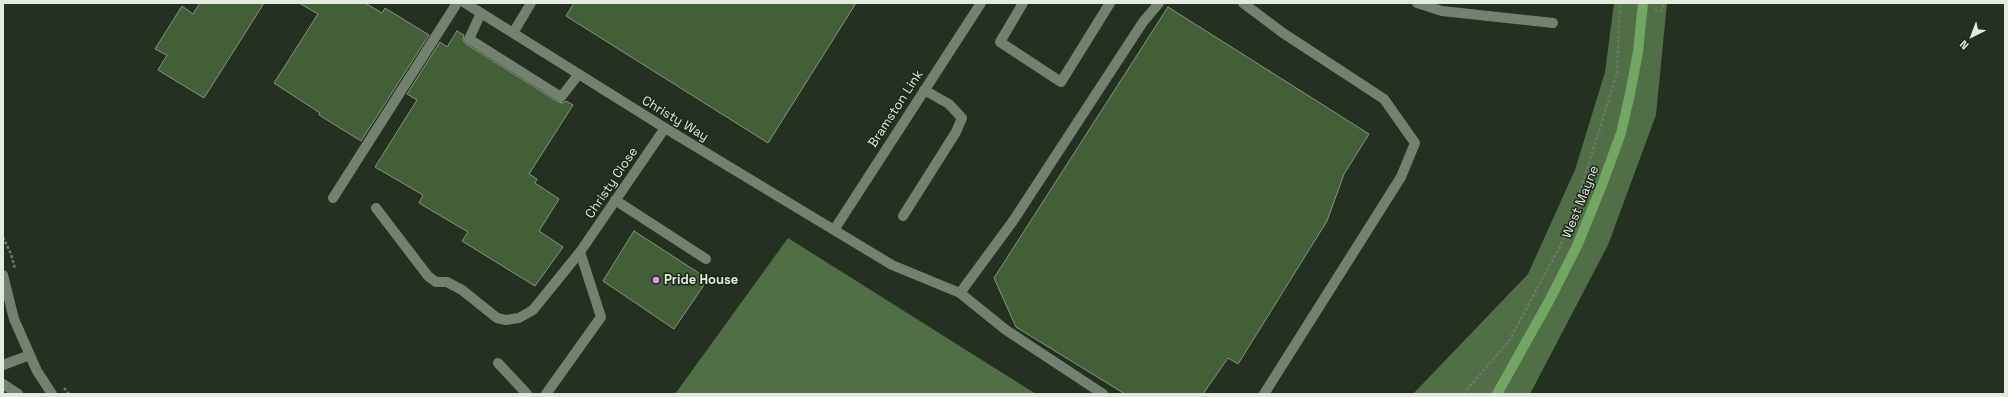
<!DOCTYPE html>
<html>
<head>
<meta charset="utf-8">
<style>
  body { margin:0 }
  #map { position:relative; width:2008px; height:397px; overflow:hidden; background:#243020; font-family:"Space Grotesk",sans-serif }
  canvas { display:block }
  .frame { position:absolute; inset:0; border:4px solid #e3ebe0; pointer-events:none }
  .north { position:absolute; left:1952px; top:16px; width:40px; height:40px; -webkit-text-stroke:3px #1a2616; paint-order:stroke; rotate:222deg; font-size:11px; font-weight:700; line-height:16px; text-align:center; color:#e3ebe0 }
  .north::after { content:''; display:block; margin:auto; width:14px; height:18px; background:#e3ebe0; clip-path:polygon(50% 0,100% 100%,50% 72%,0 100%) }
</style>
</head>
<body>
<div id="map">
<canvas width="2008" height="397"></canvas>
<div class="frame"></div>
<div class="north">N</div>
</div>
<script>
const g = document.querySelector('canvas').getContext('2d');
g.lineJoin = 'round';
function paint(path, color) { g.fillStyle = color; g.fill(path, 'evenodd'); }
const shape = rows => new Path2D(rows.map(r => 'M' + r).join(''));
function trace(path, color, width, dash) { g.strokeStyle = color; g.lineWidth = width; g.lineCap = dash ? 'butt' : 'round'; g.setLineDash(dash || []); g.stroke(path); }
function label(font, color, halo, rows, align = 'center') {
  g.font = font + ' "Space Grotesk",sans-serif'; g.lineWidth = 3; g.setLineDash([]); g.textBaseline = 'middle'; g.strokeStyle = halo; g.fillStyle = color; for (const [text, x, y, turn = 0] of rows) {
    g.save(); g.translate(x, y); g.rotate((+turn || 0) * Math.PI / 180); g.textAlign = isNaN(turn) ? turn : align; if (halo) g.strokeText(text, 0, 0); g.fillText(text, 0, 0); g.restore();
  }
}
paint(shape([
  [1614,3,1667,3,1656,115,1608,245,1530,394,1413,394,1528,274,1575,170,1605,72],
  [788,238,1036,394,675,394]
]), '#516f47');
const building = shape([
  [200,3,264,3,204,98,158,70,167,55,155,49,182,6,193,14,200,3],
  [299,3,365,3,382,13,385,8,429,35,361,141,319,115,320,113,274,83,318,14,299,3],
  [574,3,856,3,768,143,566,16,574,3],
  [1168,7,1369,134,1344,174,1327,221,1238,364,1228,358,1203,394,1125,394,1016,327,994,278,1168,7],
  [457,31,464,35,463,40,466,44,558,102,563,103,566,101,573,105,529,174,537,179,535,183,559,199,539,231,563,247,535,286,462,241,468,232,419,203,423,195,375,167,417,100,407,94,440,42,447,47,457,31],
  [634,231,708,279,674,329,603,281,634,231]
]);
paint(building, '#425f38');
trace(building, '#869581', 1);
trace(shape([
  [1655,10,1661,11,1664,3],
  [3,237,11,254,15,269],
  [64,388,69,394],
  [1463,394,1509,341,1567,233,1617,73,1620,3]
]), '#6d7769', 2.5, [3, 2]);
trace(shape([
  [465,3,665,128,892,265,960,293,1006,330,1103,394],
  [1023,3,1000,42,1061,82,1110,3],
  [1243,3,1283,33,1384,99,1415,143,1401,177,1264,394],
  [1417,3,1442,11,1553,23],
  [481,13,469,39,561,97,579,74],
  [513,33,531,3],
  [333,198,457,3],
  [615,200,706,259],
  [376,208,428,276,436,282,447,282,462,290,497,318,506,320,519,318,533,310,580,252,665,128],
  [903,216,956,132,962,118,949,104,924,90],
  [834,230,981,3],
  [3,275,14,319,25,344,37,371,52,394],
  [960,293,1013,221,1143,22,1159,3],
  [498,363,527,394],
  [3,365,30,355],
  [3,384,18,394],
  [546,394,601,317,580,252]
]), '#73826f', 10);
trace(shape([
  [1497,394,1549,301,1577,246,1602,185,1621,133,1630,94,1638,52,1643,3]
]), '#74a663', 10);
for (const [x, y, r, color] of [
  [656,280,4,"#de98f2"]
]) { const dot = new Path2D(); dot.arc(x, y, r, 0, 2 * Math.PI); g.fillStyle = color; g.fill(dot); trace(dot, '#1a2616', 1.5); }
label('13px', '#e3ebe0', '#1a2616', [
  ["Bramston Link",896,109,-57],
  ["Christy Way",675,119,31],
  ["Christy Close",612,183,-56],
  ["West Mayne",1581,202,-68]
]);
label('bold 13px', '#e3ebe0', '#1a2616', [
  ["Pride House",664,280]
], 'left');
</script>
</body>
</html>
